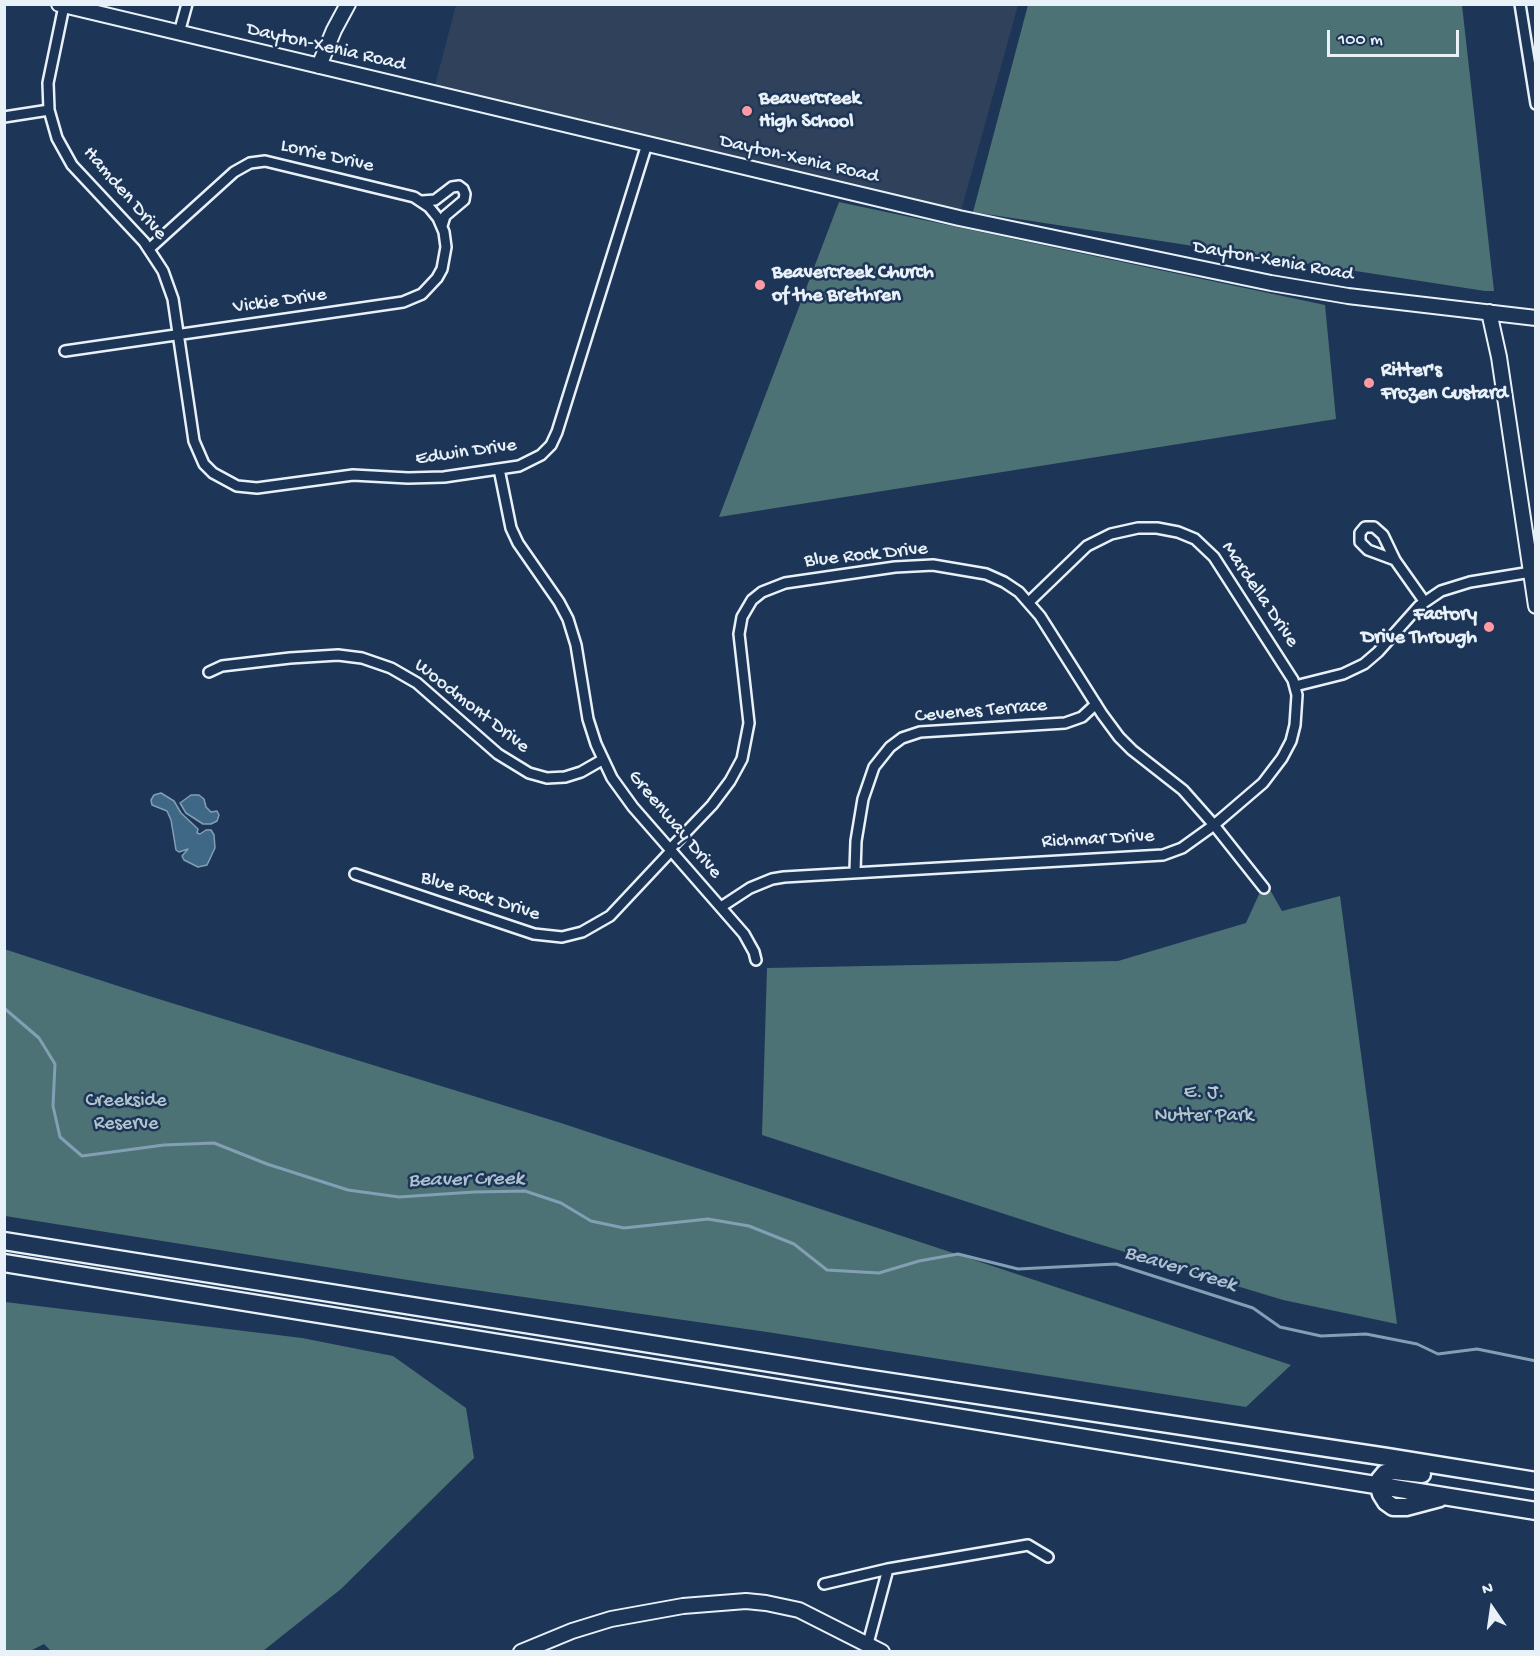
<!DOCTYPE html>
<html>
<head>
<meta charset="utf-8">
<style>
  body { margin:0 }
  #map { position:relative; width:1540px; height:1656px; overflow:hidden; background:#1d3557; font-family:"Gochi Hand",sans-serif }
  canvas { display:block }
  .frame { position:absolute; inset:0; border:6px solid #e8f1f8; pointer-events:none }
  .north { position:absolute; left:1462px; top:1578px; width:60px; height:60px; -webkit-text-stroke:4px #1d3557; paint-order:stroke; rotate:347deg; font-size:16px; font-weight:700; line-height:24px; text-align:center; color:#e8f1f8 }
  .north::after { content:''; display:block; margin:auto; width:21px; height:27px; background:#e8f1f8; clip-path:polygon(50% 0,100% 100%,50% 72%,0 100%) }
  .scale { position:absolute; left:1327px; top:30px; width:132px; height:27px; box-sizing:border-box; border:3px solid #e8f1f8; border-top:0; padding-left:8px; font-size:18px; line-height:21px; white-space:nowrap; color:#e8f1f8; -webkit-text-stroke:4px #1d3557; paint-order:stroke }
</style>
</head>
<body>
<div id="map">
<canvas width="1540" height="1656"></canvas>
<div class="frame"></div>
<div class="north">N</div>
<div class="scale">100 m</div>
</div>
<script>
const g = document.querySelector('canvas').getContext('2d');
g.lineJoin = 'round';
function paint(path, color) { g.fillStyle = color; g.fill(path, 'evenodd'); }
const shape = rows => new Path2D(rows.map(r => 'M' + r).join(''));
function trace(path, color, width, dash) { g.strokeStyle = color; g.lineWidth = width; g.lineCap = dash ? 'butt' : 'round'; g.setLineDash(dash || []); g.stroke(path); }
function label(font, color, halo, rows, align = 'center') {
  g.font = font + ' "Gochi Hand",sans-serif'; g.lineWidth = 5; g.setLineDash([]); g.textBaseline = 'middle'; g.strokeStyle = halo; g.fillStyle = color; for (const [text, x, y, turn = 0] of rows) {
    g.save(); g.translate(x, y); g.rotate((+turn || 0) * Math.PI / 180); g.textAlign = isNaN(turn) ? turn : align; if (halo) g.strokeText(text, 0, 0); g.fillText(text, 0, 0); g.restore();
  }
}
paint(shape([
  [456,5,1018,5,959,218,433,93]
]), '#30415c');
paint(shape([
  [1028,5,1462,5,1494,291,1485,291,973,212],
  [839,202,1325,305,1336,419,719,517],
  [1269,888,1282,911,1340,896,1397,1324,1283,1300,1069,1235,762,1135,767,968,1118,961,1246,923,1260,892],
  [4,949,149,996,561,1123,1291,1365,1246,1407,767,1332,433,1284,5,1216],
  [5,1302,302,1338,393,1356,466,1408,474,1458,341,1589,263,1651,52,1652,44,1644,30,1651,5,1651]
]), '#4c7275');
const water = shape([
  [161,793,174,801,181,813,198,829,197,833,200,834,206,830,211,830,214,835,215,848,207,865,198,867,184,860,182,856,188,849,179,852,176,850,171,820,167,811,152,805,151,800,154,795,161,793],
  [191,795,199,795,204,799,206,807,211,812,217,811,219,815,217,821,211,824,203,824,186,813,180,803,191,795]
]);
paint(water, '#3f6886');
trace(water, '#839fb4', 1.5);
trace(shape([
  [4,1008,39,1038,55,1064,53,1106,60,1137,82,1156,164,1145,214,1143,267,1164,348,1190,399,1197,474,1192,525,1191,561,1203,591,1221,624,1228,708,1219,749,1226,794,1244,827,1270,879,1273,919,1261,958,1254,1018,1269,1116,1264,1253,1308,1280,1327,1321,1336,1366,1334,1417,1344,1438,1354,1477,1349,1536,1361]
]), '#839fb4', 3);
const street = shape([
  [1520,4,1536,104],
  [64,6,48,83,49,110,57,138,72,165,144,242,163,271,173,299,194,441,204,464,213,473,237,486,257,488,353,475,408,478,444,477,519,466,541,455,551,445,557,432,647,144],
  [179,33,187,4],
  [4,117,49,110],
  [422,201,435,200,452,187,459,186,463,189,465,194,464,200,445,216,442,226],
  [65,351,403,302,422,294,437,278,442,269,446,247,444,232,438,218,429,207,414,197,265,161,250,163,234,172,149,249],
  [499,469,511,528,518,543,559,602,568,619,576,645,588,719,596,744,612,778,633,807,744,934,754,952,756,960],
  [1395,560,1368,550,1360,542,1360,533,1365,527,1374,527,1383,535,1395,560,1424,601],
  [209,672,222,666,290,658,338,655,362,658,391,668,417,683,498,754,529,773,547,778,565,777,581,772,602,760],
  [1295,686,1343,674,1364,664,1378,652,1419,606,1441,591,1470,582,1531,572],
  [670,849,712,805,730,781,742,759,749,723,739,634,742,617,752,600,762,592,785,583,895,567,933,565,986,574,1004,582,1019,592,1040,616,1102,714,1119,737,1132,750,1183,790,1214,825,1264,888],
  [855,871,856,841,863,799,874,767,890,747,902,738,920,732,1065,723,1082,717,1096,704],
  [355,874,534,934,562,937,582,932,610,916,671,851],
  [721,907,750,888,772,879,784,877,1163,855,1182,848,1214,825,1263,783,1282,758,1291,741,1295,725,1297,695,1293,680,1214,557,1195,539,1178,532,1157,528,1138,528,1111,534,1087,546,1029,602],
  [824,1584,888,1569],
  [867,1647,888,1569,1028,1545,1048,1557]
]);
const secondary = shape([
  [59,4,959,218,1271,283,1348,296,1536,318],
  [319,66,334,30,348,4],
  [1489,312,1499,357,1536,606],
  [521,1652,572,1631,611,1619,683,1606,746,1601,766,1603,799,1610,882,1652]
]);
const highway = shape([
  [4,1241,858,1377,1387,1457,1536,1481],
  [4,1263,1536,1511],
  [1422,1474,1394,1471,1385,1473,1380,1479,1378,1484,1381,1494,1386,1502,1393,1507,1406,1507,1440,1498]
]);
trace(street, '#e8f1f8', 14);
trace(secondary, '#e8f1f8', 18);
trace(highway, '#e8f1f8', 21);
trace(street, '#1d3557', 9);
trace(secondary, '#1d3557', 14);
trace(highway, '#1d3557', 16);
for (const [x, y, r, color] of [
  [747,111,6,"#ff9aa2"],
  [760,285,6,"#ff9aa2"],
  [1369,383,6,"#ff9aa2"],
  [1489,627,6,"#ff9aa2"]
]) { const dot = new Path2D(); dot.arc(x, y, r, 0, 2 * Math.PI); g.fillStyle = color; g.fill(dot); trace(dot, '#1d3557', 2); }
label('20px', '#e8f1f8', '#1d3557', [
  ["Dayton-Xenia Road",326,48,13],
  ["Lorrie Drive",327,157,13],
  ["Dayton-Xenia Road",799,160,13],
  ["Hamden Drive",124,194,49],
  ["Dayton-Xenia Road",1273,262,10],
  ["Vickie Drive",280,302,-8],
  ["Edwin Drive",466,453,-8],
  ["Blue Rock Drive",866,556,-6],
  ["Mardella Drive",1259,595,56],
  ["Woodmont Drive",471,707,38],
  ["Cevenes Terrace",981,712,-5],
  ["Greenway Drive",674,825,50],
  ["Richmar Drive",1098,840,-3],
  ["Blue Rock Drive",480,897,18]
]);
label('bold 20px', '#e8f1f8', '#1d3557', [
  ["Beavercreek",759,100],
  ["High School",759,123],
  ["Beavercreek Church",772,274],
  ["of the Brethren",772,297],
  ["Ritter's",1381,372],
  ["Frozen Custard",1381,395],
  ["Factory",1477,616,"right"],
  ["Drive Through",1477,639,"right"]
], 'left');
label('20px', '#b1c5ca', '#1d3557', [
  ["E. J.",1204,1094],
  ["Nutter Park",1204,1117],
  ["Creekside",126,1102],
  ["Reserve",126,1125]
]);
label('italic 21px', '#adc1d0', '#1d3557', [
  ["Beaver Creek",466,1181,-1],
  ["Beaver Creek",1180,1270,17]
]);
</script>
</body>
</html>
